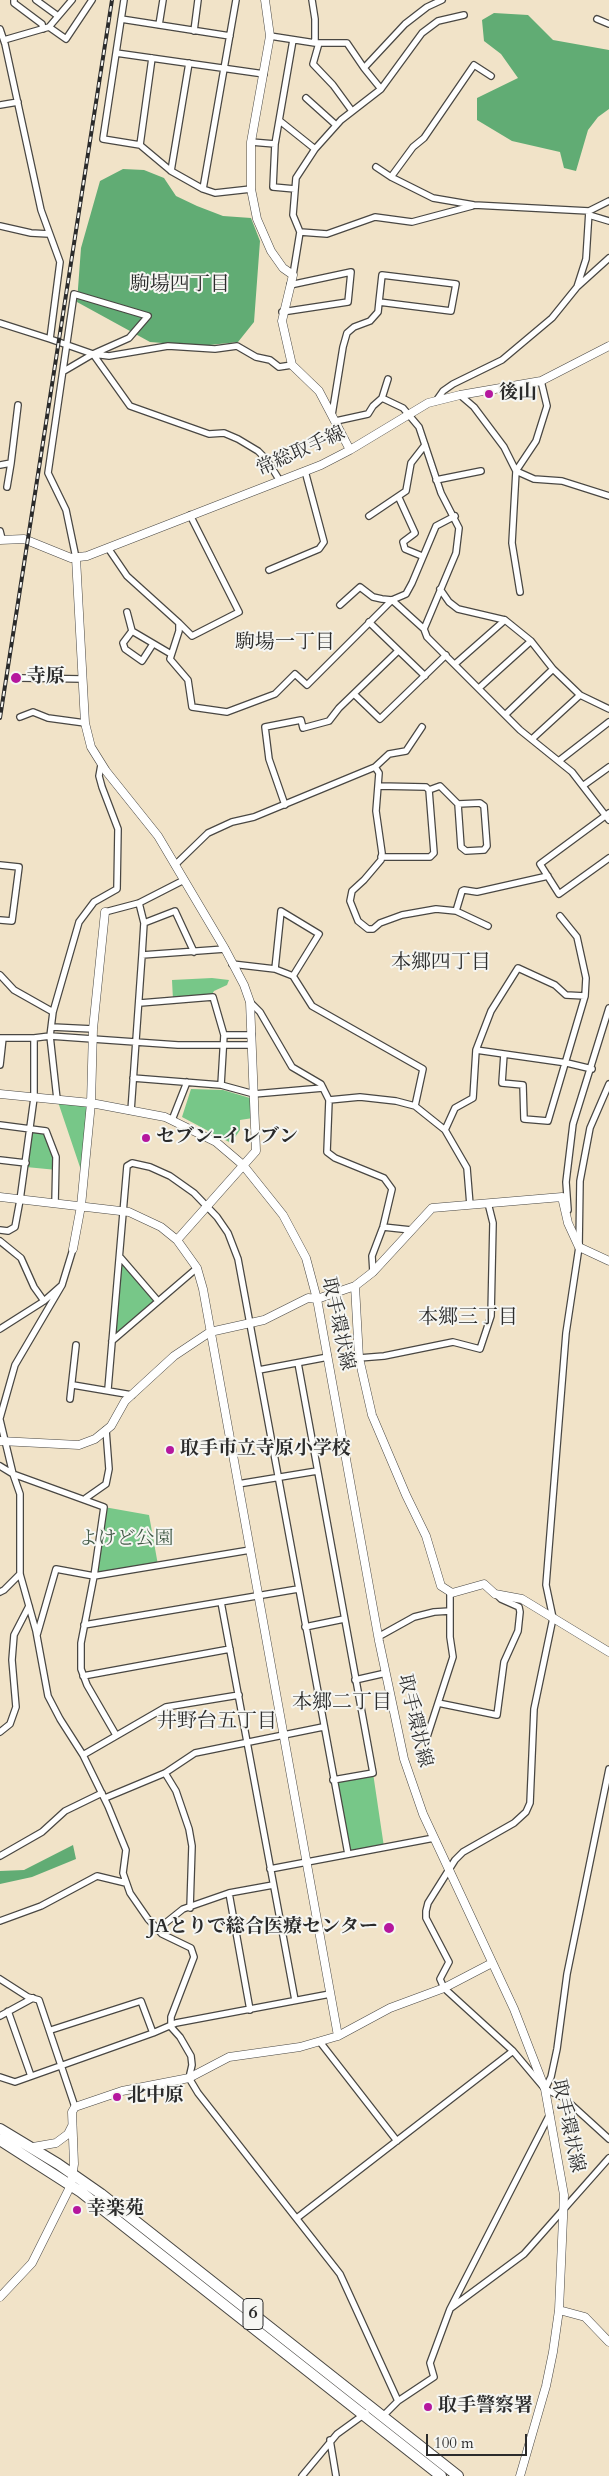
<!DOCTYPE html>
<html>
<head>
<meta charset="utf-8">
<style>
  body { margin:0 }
  #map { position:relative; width:609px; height:2476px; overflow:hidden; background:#f1e3c8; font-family:Cardo,serif }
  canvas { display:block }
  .scale { position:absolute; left:426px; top:2434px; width:101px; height:22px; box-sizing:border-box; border:2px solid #2b2b2b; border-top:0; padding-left:6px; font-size:15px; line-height:18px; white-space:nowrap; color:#2b2b2b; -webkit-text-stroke:4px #f6f6f2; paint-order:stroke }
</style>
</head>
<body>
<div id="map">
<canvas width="609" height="2476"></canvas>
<div class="scale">100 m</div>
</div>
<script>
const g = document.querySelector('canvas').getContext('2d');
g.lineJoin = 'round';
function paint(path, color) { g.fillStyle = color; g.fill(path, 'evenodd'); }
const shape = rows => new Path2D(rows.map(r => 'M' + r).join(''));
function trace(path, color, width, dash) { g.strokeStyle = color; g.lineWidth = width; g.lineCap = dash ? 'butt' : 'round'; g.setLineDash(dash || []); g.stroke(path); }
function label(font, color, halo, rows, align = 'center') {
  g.font = font + ' Cardo,"Noto Serif JP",serif'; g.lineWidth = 4; g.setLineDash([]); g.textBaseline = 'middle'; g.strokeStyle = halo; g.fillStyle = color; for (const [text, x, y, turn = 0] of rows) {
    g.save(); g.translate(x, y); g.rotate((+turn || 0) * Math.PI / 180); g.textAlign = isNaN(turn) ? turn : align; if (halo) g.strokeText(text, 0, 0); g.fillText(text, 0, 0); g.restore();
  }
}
paint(shape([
  [212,978,229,980,227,985,214,991,210,998,173,1000,172,980],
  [191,1089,223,1090,250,1098,253,1118,240,1120,240,1130,231,1143,182,1117],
  [57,1099,91,1103,84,1179],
  [31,1129,46,1131,57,1170,26,1167],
  [121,1258,158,1301,112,1341],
  [104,1507,149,1515,158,1565,94,1576],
  [373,1773,384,1847,348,1854,333,1780]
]), '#77c788');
paint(shape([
  [494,13,528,15,553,40,609,50,609,109,598,117,588,130,576,171,564,168,560,152,512,141,477,120,477,98,518,78,501,54,484,41,482,20],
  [123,169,144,170,164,178,176,196,197,206,223,216,251,218,260,241,254,322,238,342,200,346,150,342,77,302,81,248,100,181],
  [73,1845,76,1859,32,1877,0,1884,0,1871,24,1870]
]), '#61ac74');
const street = shape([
  [14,0,14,3,42,24,43,29],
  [36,0,58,16],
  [124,0,103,139,140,145,171,171,203,189,215,193,251,189],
  [121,19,230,36],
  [597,19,609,24],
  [159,25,163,0],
  [49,27,66,39,92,0],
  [0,29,5,44,41,210,60,262,50,339,93,354,130,406,209,434,224,433,238,439,258,451,267,460,280,481],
  [194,31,198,0],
  [270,36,315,43,315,19,312,0],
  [4,40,49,27,72,0],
  [293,40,275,144,273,187,295,189],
  [317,43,347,43,364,68],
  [319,43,313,64,333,85,352,111],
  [116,53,264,74],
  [381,89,364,68,405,24,427,7,442,0],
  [306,98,336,125],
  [0,105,18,102],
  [280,121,315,149],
  [251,142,275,144],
  [140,145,152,58],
  [376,167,391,177,433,198,474,205,589,211,586,259,577,287],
  [171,171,189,63],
  [391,177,413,147,424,138,474,65,491,76],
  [203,189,236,0],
  [589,211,609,201],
  [589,215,609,221],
  [0,226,31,233,49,234],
  [300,232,327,234,375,217,412,222,472,206],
  [293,275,300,232,293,215,296,178,315,149,341,120,381,89,422,33,438,21,464,15],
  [282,312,348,302,351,272,290,285],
  [0,323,50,339],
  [64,371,93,354,109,356,168,346,215,349,237,346,256,357,270,360,279,367,292,365],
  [541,381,547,406,536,441,516,471,534,479,562,481,609,496],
  [460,395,474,407,504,447,516,471,512,543,520,592],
  [382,398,403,408,419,427,441,493,459,528,456,553,424,629,427,637,520,730,572,772,609,820],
  [436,401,443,391,453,384,502,360,552,318,577,287,609,258],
  [332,415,343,347,347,333,354,327,370,321,378,312,379,302,382,275,456,284,451,311,379,302],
  [336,421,368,414,373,406,382,398,388,379],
  [11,463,18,405],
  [0,465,11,463,7,487],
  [436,480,481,471],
  [399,498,415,533,403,542,405,549,422,556],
  [369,516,406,491,411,463,425,445],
  [0,531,2,539],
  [108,548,127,576,179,623,179,631,170,659,188,680,192,707,227,712,275,694,295,674,307,685,392,600,424,629],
  [76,558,66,510,48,473,74,294,148,316,129,338,93,354],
  [269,570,319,549,324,542,305,471],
  [440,589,449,602,458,609,505,620,531,641,553,669,580,695,609,709],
  [340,605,360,587,373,597,382,599,392,600,406,594,412,583,436,526,455,516],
  [127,612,132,631,171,654],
  [369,622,425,676],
  [179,623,192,636,239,612,190,515],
  [132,631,123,643,125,649,142,661,153,644],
  [455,664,505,620],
  [20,678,83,679],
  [479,688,531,641],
  [354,694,380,719,446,655],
  [505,715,553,669],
  [20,717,33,712,48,718,85,723],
  [532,739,580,695],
  [560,760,609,722],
  [375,767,379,773,376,811,382,853,381,860,364,880,352,891,350,901,358,921,368,929,373,929,380,923,402,915,436,909,456,911,488,926],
  [584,785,609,767],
  [378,786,426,787,429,790,434,853,430,857,381,857],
  [429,790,440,786,458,804,461,847,466,851,484,850,487,846,484,806,480,803,458,804],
  [285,805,269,759,265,727,301,720,303,728,329,721,339,708,398,651],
  [609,813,540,864,559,894,609,858],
  [0,865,19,867,12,921,0,920],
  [175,865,208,833,232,822,254,817,375,767,389,754,406,751,422,727],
  [139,903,144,923],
  [456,911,462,891,464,890,477,892,548,876],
  [105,912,139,903,184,880],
  [142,955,144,923,175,911,194,952],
  [232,964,275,969,293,976,312,1006,423,1069,415,1106,445,1130,467,1168,470,1205],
  [275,969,281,911,319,934,293,976],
  [0,975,14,990,53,1012],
  [250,1002,260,1012,292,1067,321,1084,329,1100,327,1152,335,1158,384,1178,392,1189,383,1227,372,1256,373,1272],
  [140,1003,213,997,224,1035],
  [52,1027,93,1029],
  [0,1038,34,1038],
  [476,1050,567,1063,592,1069],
  [504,1054,502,1083,523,1085,524,1119,548,1121,585,996,586,978,577,937,560,916],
  [0,1065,3,1038],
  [133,1078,221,1085,254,1094,323,1088],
  [609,1084,590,1128,580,1181,579,1247,566,1333,546,1585,553,1618,534,1709,530,1803,526,1812,514,1823,463,1852,455,1860,428,1903,426,1911,426,1918,449,1962,440,1979,444,1988,513,2051,545,2089,564,2098,609,2139],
  [221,1085,224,1035,252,1035],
  [57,1099,50,1036,53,1012,79,922,94,902,117,889,118,829,102,787,99,776,101,765],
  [329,1100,360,1097,396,1101,415,1106],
  [131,1111,142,955,225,949],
  [172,1120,187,1082],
  [0,1125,46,1131,56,1157,55,1203],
  [445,1130,455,1108,473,1098,476,1050,491,1011,518,968,555,985,566,995,585,996],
  [0,1160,26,1163],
  [568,1210,566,1182,573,1124,609,1008],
  [383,1227,411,1230],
  [0,1230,8,1231,15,1227,20,1200,34,1098,34,1038,50,1036,178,1045,252,1045],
  [0,1241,21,1258,34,1287,44,1301],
  [121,1258,158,1301],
  [0,1329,44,1301,62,1285,73,1249],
  [112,1341,197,1268],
  [359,1358,384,1356,453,1342,480,1349,491,1316,493,1223,488,1203],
  [298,1363,373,1773,333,1780],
  [259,1370,328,1357],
  [73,1385,132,1395],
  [108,1389,127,1166,132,1163,150,1167,170,1176,194,1193,217,1217,228,1233,238,1259,348,1854],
  [70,1399,76,1345],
  [0,1418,15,1365,62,1285],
  [0,1420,13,1474,104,1507,94,1576,81,1643,81,1669,87,1685,116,1735],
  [0,1466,13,1474,20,1494,20,1574,36,1631,48,1696,60,1719,83,1755,108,1806,126,1850,123,1873,130,1893,148,1919,162,1934,191,1948,194,1957,171,2017,171,2027,180,2037,191,2056,192,2065,189,2078,198,2093,340,2274,398,2401],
  [238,1484,317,1471],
  [86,1498,106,1484,109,1469,106,1430],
  [0,1592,4,1590,20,1574],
  [221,1602,295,2000],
  [84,1625,298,1589],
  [305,1627,344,1619],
  [37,1635,56,1569,94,1576,250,1550],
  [378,1637,414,1617,434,1612,450,1611],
  [83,1676,230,1649],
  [355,1680,386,1673],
  [438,1703,497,1715,504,1662,518,1631,520,1612,519,1607,501,1599,496,1594],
  [0,1732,10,1724,16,1707,12,1660,14,1635,29,1606],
  [427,1737,453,1657,450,1637,450,1592],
  [83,1755,166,1707,239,1695],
  [165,1773,176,1791,189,1829,192,1846,190,1908],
  [105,1798,165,1773,195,1753,323,1727],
  [0,1856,42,1832,65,1811,102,1793],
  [270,1869,434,1838],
  [229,1893,250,2010],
  [0,1921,41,1906,97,1876,126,1883],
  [158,1929,183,1909,229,1893,273,1885],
  [0,1979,28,1997,39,2000,75,2107],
  [8,2011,31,2076],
  [0,2016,33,1998],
  [51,2030,141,2001,153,2033],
  [320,2042,397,2141],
  [0,2077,15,2082,153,2033,176,2023,330,1994],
  [545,2089,551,2077,557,2049,567,1974,609,1769],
  [297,2218,513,2051],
  [451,2308,524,2254,609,2158],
  [383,2416,398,2401,434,2377,430,2363,450,2309,550,2114],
  [330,2440,336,2476],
  [302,2476,337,2434,366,2413]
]);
const secondary = shape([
  [265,0,270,36,251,142,251,189,257,219,271,251,283,268,293,275,282,321,292,365,319,391,350,450],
  [0,540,24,539,71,558,87,556,321,465,350,450,428,403,460,395,541,381,609,346],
  [76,558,85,723,91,747,106,771,158,836,225,949,244,985,250,1002,256,1151,177,1240],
  [0,1094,91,1103,165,1117,216,1142,243,1165,283,1215,306,1258,317,1299,379,1641,404,1759,423,1814,514,2009,545,2089,564,2195,559,2310,553,2352,546,2386,520,2476],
  [0,1197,129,1212,161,1227,177,1240,197,1268,203,1289,338,2036],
  [73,1249,81,1206,91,1103,93,1029,105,912],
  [355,1286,373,1272,432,1208,562,1197,568,1223,579,1247,609,1261],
  [0,1441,79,1445,95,1439,111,1426,125,1401,174,1356,210,1332,264,1320,308,1298,317,1299,355,1286,359,1358,372,1415,406,1495,426,1536,441,1586,452,1593,484,1584,495,1594,522,1599,609,1652],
  [33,2147,56,2143,68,2134,72,2126],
  [0,2297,32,2263,71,2185,74,2164,72,2112,75,2107,122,2091,189,2078,229,2057,300,2047,338,2036,390,2008,444,1988,492,1963],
  [559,2310,585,2317,609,2342]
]);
const highway = shape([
  [0,2129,58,2164,101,2194,458,2476],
  [0,2140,81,2192,441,2476]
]);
trace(street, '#494743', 8);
trace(secondary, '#494743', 9);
trace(highway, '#494743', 12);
trace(street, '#fff', 5.5);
trace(secondary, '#fff', 8);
trace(highway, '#fff', 10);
const rail = shape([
  [0,718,112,0]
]);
trace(rail, '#2b2b2b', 4);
trace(rail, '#f6f6f2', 2, [5.5]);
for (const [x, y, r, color] of [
  [489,394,5,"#b5179e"],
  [16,678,6,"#b5179e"],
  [146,1138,5,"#b5179e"],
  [170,1450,5,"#b5179e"],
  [389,1928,6,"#b5179e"],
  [117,2097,5,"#b5179e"],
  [77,2210,5,"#b5179e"],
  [428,2407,5,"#b5179e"]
]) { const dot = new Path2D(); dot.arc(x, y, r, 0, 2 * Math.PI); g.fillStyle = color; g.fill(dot); trace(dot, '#f6f6f2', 2); }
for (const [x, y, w] of [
  [253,2314,20]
]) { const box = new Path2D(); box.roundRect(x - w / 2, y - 15.5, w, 31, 4); g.fillStyle = '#f6f6f2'; g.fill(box); trace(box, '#2b2b2b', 1); }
label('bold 18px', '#2b2b2b', null, [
  ["6",253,2314]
]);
label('bold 19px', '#2b2b2b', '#f6f6f2', [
  ["後山",499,394],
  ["寺原",27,678],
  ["セブン-イレブン",156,1138],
  ["取手市立寺原小学校",180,1450],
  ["JAとりで総合医療センター",378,1928,"right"],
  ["北中原",127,2097],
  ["幸楽苑",87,2210],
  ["取手警察署",438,2407]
], 'left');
label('19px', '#2b2b2b', '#f6f6f2', [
  ["常総取手線",301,452,-24],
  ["取手環状線",337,1324,78],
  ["取手環状線",414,1721,77],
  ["取手環状線",567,2126,78]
]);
label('19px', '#425a47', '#f6f6f2', [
  ["よけど公園",126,1540]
]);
label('20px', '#2b2b2b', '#f6f6f2', [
  ["駒場四丁目",180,285],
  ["駒場一丁目",285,643],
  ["本郷四丁目",441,963],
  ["本郷三丁目",468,1318],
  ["本郷二丁目",342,1703],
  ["井野台五丁目",217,1722]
]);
</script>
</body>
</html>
